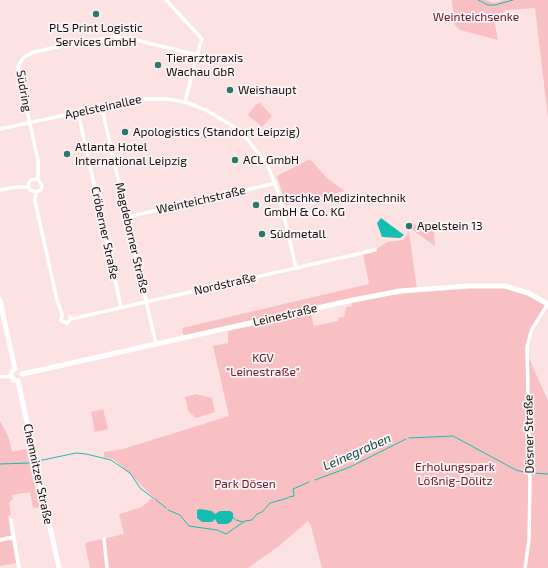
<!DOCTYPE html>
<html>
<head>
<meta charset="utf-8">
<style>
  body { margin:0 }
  canvas { display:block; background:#fde2e3 }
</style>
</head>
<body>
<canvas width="548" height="568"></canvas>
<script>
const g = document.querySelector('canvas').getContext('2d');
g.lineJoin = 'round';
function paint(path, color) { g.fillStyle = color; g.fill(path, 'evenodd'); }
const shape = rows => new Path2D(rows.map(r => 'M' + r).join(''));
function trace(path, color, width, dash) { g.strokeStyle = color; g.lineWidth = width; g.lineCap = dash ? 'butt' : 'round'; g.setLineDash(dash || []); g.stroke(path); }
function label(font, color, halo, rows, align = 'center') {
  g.font = font + ' "Exo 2",sans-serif'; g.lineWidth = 3.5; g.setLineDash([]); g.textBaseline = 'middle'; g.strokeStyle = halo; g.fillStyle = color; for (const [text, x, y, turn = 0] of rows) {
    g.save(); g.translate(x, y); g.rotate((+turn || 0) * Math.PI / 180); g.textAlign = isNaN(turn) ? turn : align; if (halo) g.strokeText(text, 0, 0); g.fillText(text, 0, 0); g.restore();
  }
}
paint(shape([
  [452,0,486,0,494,3,504,0,548,0,548,118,535,8,506,10,494,19,498,40,460,30,454,24],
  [260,103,272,116,262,127,248,115,256,104],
  [310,159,328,179,345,191,286,205,277,176],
  [413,224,434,232,435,246,410,228],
  [409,232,417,289,400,291,184,338,182,328,369,284,363,253,375,250,387,242,403,240],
  [500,287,521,291,544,304,544,306,531,328,527,340,526,351,548,401,548,568,322,568,311,527,308,521,279,546,248,568,90,568,85,543,124,534,119,514,142,507,153,497,125,469,113,459,104,457,104,452,123,449,229,416,213,346,228,343,228,331,311,314,314,326,338,321,338,318,344,317,346,307,352,306,351,303,383,296,442,289],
  [196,394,212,398,215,412,196,418,188,411,185,397],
  [103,409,108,429,95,432,91,412],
  [0,421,9,438,12,452,26,449,40,507,33,508,30,492,12,495,13,499,9,503,11,515,8,516,11,536,0,538],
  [9,540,12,541,16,563,0,566,0,542]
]), '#f9c0c4');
paint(shape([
  [381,218,404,235,400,238,382,237,377,223],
  [200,509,212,511,215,514,220,511,230,511,233,513,233,518,231,522,227,524,218,524,215,519,212,522,202,522,197,518,197,510]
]), '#14bdaf');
trace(shape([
  [478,0,488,5,495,5,513,0],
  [409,438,453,436,516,470,527,473],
  [38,461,76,453,86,454,111,460,130,473,140,488,153,498],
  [0,464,30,463],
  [533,473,548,474],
  [315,480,350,467,406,439],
  [289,497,294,496,293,489,309,482],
  [155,499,166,508],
  [168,510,180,515,189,526,217,530,226,534,245,521,252,520,257,514,262,512,270,503,288,498],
  [233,518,235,519],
  [236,520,243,522]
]), '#14bdaf', 1);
trace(shape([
  [166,0,202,39,197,55],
  [101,110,103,113,156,344],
  [78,112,121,307],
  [0,129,93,109,101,110,108,105,138,99,168,99,185,102,206,110,231,125,247,139,267,164,279,194,296,268],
  [38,179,38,160,20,79,18,66,24,57,34,52,81,42,115,37,136,40,197,55,185,102],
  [0,190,16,187,28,187],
  [36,192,35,201,57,300,62,314,61,321,67,323,71,319,70,316],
  [36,192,30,190,28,184,31,180,38,179],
  [36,192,41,190,42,186,38,179],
  [127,217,276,183],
  [71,319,375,250],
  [0,377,11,376],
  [11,520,19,568],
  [104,539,107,568],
  [0,540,13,537],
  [525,568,529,540,530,483,527,347,532,329,548,304]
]), '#fff', 3.5);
trace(shape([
  [0,300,15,369],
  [15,369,12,371,11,376,14,380,18,381],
  [22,374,353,300,400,291,469,286,505,286,528,293,548,304],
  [18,381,59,568]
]), '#fff', 5);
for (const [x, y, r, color] of [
  [96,14,4,"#2e756e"],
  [158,65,4,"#2e756e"],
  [230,90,4,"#2e756e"],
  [125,132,4,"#2e756e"],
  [67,154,4,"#2e756e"],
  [235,160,4,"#2e756e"],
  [256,205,4,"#2e756e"],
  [409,226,4,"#2e756e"],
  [262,234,4,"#2e756e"]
]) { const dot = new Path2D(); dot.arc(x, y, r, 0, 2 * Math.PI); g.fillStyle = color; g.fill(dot); trace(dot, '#fcf5f5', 1.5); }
label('12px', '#6d1227', '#fcf5f5', [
  ["Weinteichsenke",476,17],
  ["KGV",263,358],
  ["\"Leinestraße\"",263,372],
  ["Erholungspark",455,467],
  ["Lößnig-Dölitz",455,481],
  ["Park Dösen",245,484]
]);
label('12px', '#160c0d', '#fcf5f5', [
  ["PLS Print Logistic",96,28,"center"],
  ["Services GmbH",96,42,"center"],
  ["Tierarztpraxis",166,58],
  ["Wachau GbR",166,72],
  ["Weishaupt",238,90],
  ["Apologistics (Standort Leipzig)",133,132],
  ["Atlanta Hotel",75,147],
  ["International Leipzig",75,161],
  ["ACL GmbH",243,160],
  ["dantschke Medizintechnik",264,198],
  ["GmbH & Co. KG",264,212],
  ["Apelstein 13",417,226],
  ["Südmetall",270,234]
], 'left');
label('12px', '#160c0d', '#fcf5f5', [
  ["Südring",24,91,80],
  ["Apelsteinallee",103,107,-12],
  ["Weinteichstraße",201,200,-13],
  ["Cröberner Straße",105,233,78],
  ["Magdeborner Straße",132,238,77],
  ["Nordstraße",225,284,-13],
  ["Leinestraße",285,315,-13],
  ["Dösner Straße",529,434,-91],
  ["Chemnitzer Straße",38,474,78]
]);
label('italic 13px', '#0f4e48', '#fcf5f5', [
  ["Leinegraben",357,452,-24]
]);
</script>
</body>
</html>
